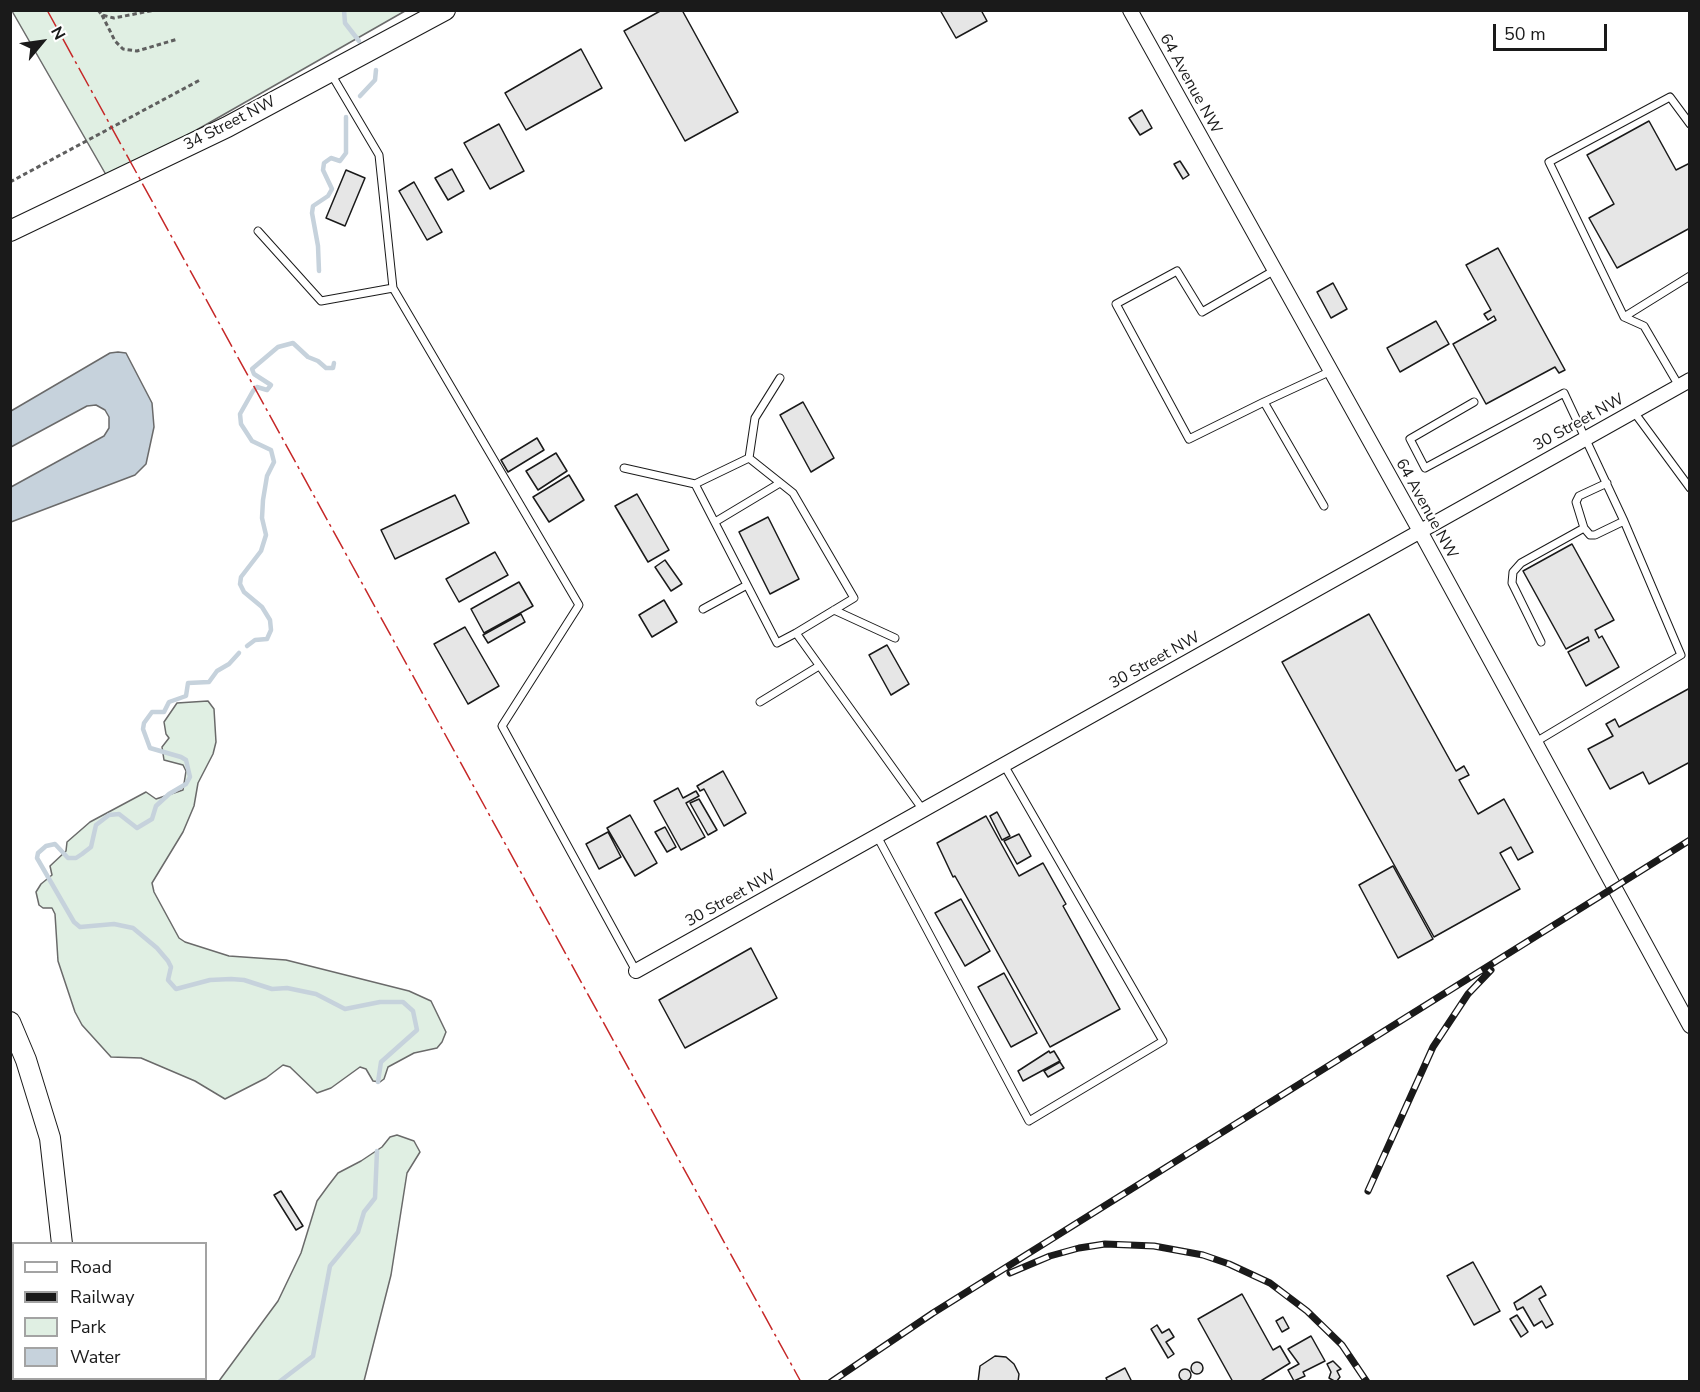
<!DOCTYPE html>
<html>
<head>
<meta charset="utf-8">
<style>
  body { margin:0 }
  #map { position:relative; width:1700px; height:1392px; overflow:hidden; background:#fff; font-family:"Nunito Sans",sans-serif }
  canvas { display:block }
  .frame { position:absolute; inset:0; border:12px solid #1a1a1a; pointer-events:none }
  .legend { position:absolute; left:12px; top:1242px; width:195px; height:138px; box-sizing:border-box; background:#fff; border:2px solid #a3a3a3; margin:0; padding:8px 10px; list-style:none; font-size:18px; color:#1a1a1a }
  .legend li { display:flex; align-items:center; gap:12px; height:30px }
  .legend b { width:30px; border:2px solid #a3a3a3 }
  .north { position:absolute; left:12px; top:12px; width:60px; height:60px; -webkit-text-stroke:4px #fff; paint-order:stroke; rotate:61deg; font-size:16px; font-weight:700; line-height:24px; text-align:center; color:#1a1a1a }
  .north::after { content:''; display:block; margin:auto; width:21px; height:27px; background:#1a1a1a; clip-path:polygon(50% 0,100% 100%,50% 72%,0 100%) }
  .scale { position:absolute; left:1493px; top:24px; width:114px; height:27px; box-sizing:border-box; border:3px solid #1a1a1a; border-top:0; padding-left:8px; font-size:18px; line-height:21px; white-space:nowrap; color:#1a1a1a; -webkit-text-stroke:4px #fff; paint-order:stroke }
</style>
</head>
<body>
<div id="map">
<canvas width="1700" height="1392"></canvas>
<div class="frame"></div>
<ul class="legend">
<li><b style="height:8px;background:#fff"></b>Road</li>
<li><b style="height:8px;background:#1a1a1a"></b>Railway</li>
<li><b style="height:16px;background:#e0efe3"></b>Park</li>
<li><b style="height:16px;background:#c6d2dc"></b>Water</li>
</ul>
<div class="north">N</div>
<div class="scale">50 m</div>
</div>
<script>
const g = document.querySelector('canvas').getContext('2d');
g.lineJoin = 'round';
function paint(path, color) { g.fillStyle = color; g.fill(path, 'evenodd'); }
const shape = rows => new Path2D(rows.map(r => 'M' + r).join(''));
function trace(path, color, width, dash) { g.strokeStyle = color; g.lineWidth = width; g.lineCap = dash ? 'butt' : 'round'; g.setLineDash(dash || []); g.stroke(path); }
function label(font, color, halo, rows, align = 'center') {
  g.font = font + ' "Nunito Sans",sans-serif'; g.lineWidth = 4.5; g.setLineDash([]); g.textBaseline = 'middle'; g.strokeStyle = halo; g.fillStyle = color; for (const [text, x, y, turn = 0] of rows) {
    g.save(); g.translate(x, y); g.rotate((+turn || 0) * Math.PI / 180); g.textAlign = isNaN(turn) ? turn : align; if (halo) g.strokeText(text, 0, 0); g.fillText(text, 0, 0); g.restore();
  }
}
const green = shape([
  [12,11,405,11,109,180,12,11],
  [208,701,214,709,216,742,213,754,198,783,194,806,183,832,152,883,154,892,179,938,185,942,229,956,286,960,409,991,431,1001,446,1032,442,1042,437,1048,414,1053,388,1067,384,1079,380,1082,373,1081,366,1069,360,1067,331,1088,317,1093,290,1067,283,1065,266,1078,225,1099,195,1081,141,1058,111,1057,82,1025,75,1012,58,961,55,914,52,908,43,908,39,905,36,892,41,884,52,875,50,866,66,851,67,842,90,822,146,792,156,799,183,790,186,771,183,765,164,760,162,747,169,738,166,734,164,722,177,703,208,701],
  [397,1135,414,1141,420,1152,407,1173,391,1275,364,1381,219,1381,278,1301,301,1253,317,1201,328,1186,338,1173,361,1161,382,1147,390,1137,397,1135]
]);
paint(green, '#e0efe3');
trace(green, '#6a6a6a', 1.5);
const water = shape([
  [118,352,126,353,152,403,154,427,146,464,135,475,11,522,11,487,104,436,109,428,109,417,105,410,96,405,87,406,11,447,11,411,110,353,118,352]
]);
paint(water, '#c6d2dc');
trace(water, '#6a6a6a', 1.5);
trace(shape([
  [344,10,345,23,359,41],
  [360,96,375,80,376,70],
  [319,271,318,246,312,213,313,206,328,196,332,189,323,170,324,163,331,158,340,161,346,153,346,117],
  [247,646,255,640,267,639,271,630,270,620,262,607,244,592,240,584,241,577,261,551,266,535,262,518,263,500,267,476,274,462,271,450,252,441,241,424,240,414,253,391,257,387,267,390,271,385,254,374,252,369,278,347,293,343,308,357,318,361,326,368,333,368,334,363],
  [239,653,229,664,217,671,209,682,188,683,186,696,169,702,164,712,152,712,144,723,143,729,150,748,181,757,186,760,190,777,186,784,169,794,156,806,152,819,137,828,119,814,109,815,96,825,91,847,82,854,76,858,68,858,55,844,46,846,38,853,37,858,74,922,80,927,114,924,133,928,157,948,168,961,171,967,168,980,176,989,210,980,231,979,244,980,272,989,287,988,316,994,345,1009,380,1002,403,1002,413,1011,417,1030,381,1062,378,1082],
  [279,1382,313,1356,330,1266,358,1232,364,1212,375,1198,377,1151]
]), '#c6d2dc', 4.5);
const building = shape([
  [662,10,682,10,738,112,685,141,624,31,662,10],
  [940,10,981,10,987,21,956,38,940,10],
  [581,49,602,88,526,130,505,93,581,49],
  [1142,110,1152,128,1140,135,1129,118,1142,110],
  [1649,121,1676,170,1690,163,1690,228,1617,268,1589,218,1614,204,1587,155,1649,121],
  [499,124,524,171,490,189,464,143,499,124],
  [1180,161,1189,175,1183,179,1174,164,1180,161],
  [452,169,464,191,448,200,435,178,452,169],
  [346,170,365,178,345,226,326,218,346,170],
  [414,182,442,232,427,240,399,191,414,182],
  [1498,248,1565,370,1559,373,1555,367,1486,404,1453,344,1496,320,1494,316,1488,320,1484,314,1491,310,1466,265,1498,248],
  [1333,283,1347,309,1331,318,1317,292,1333,283],
  [1436,321,1449,344,1400,372,1387,348,1436,321],
  [803,402,834,458,811,472,780,415,803,402],
  [537,438,544,450,508,472,501,460,537,438],
  [556,453,567,471,538,490,526,471,556,453],
  [569,475,584,500,549,522,533,497,569,475],
  [637,494,669,550,648,562,615,506,637,494],
  [455,495,469,523,395,559,381,530,455,495],
  [768,517,799,579,770,594,739,532,768,517],
  [1572,544,1614,620,1595,630,1599,638,1602,636,1619,667,1586,686,1568,652,1589,641,1588,637,1566,649,1523,571,1572,544],
  [495,552,508,575,459,602,446,579,495,552],
  [665,560,682,584,671,591,655,567,665,560],
  [519,582,533,606,484,633,471,609,519,582],
  [664,600,677,622,652,637,639,615,664,600],
  [521,614,525,622,488,643,483,635,521,614],
  [1369,614,1456,771,1464,766,1469,775,1459,780,1478,814,1504,799,1533,852,1518,860,1511,847,1500,853,1520,889,1434,937,1282,662,1369,614],
  [465,627,499,686,468,704,434,644,465,627],
  [887,645,909,684,891,695,869,655,887,645],
  [1690,688,1690,762,1649,784,1643,772,1610,789,1588,749,1613,736,1606,724,1615,719,1619,727,1690,688],
  [723,771,746,813,724,826,704,789,700,791,697,786,723,771],
  [678,788,683,798,696,791,699,796,686,803,705,837,681,850,654,801,678,788],
  [699,799,717,830,708,835,690,803,699,799],
  [997,812,1010,836,1002,840,990,816,997,812],
  [630,815,657,863,635,876,607,828,630,815],
  [986,816,1019,876,1043,863,1066,904,1063,906,1120,1009,1050,1047,955,876,953,877,937,843,986,816],
  [665,827,676,847,667,852,655,832,665,827],
  [608,832,621,857,599,869,586,844,608,832],
  [1019,834,1031,856,1017,864,1004,841,1019,834],
  [1393,866,1433,939,1398,958,1359,885,1393,866],
  [961,899,990,951,965,966,935,913,961,899],
  [751,948,777,998,685,1048,659,1000,751,948],
  [1004,973,1037,1033,1011,1047,978,987,1004,973],
  [1049,1051,1050,1053,1054,1051,1060,1061,1023,1081,1018,1071,1049,1051],
  [1060,1062,1064,1068,1048,1077,1044,1071,1060,1062],
  [281,1191,303,1226,296,1230,274,1195,281,1191],
  [1473,1262,1500,1311,1474,1325,1447,1276,1473,1262],
  [1541,1286,1546,1295,1539,1299,1553,1324,1546,1328,1542,1321,1534,1326,1523,1307,1517,1310,1514,1303,1541,1286],
  [1242,1294,1273,1350,1280,1346,1290,1363,1259,1382,1233,1382,1198,1319,1242,1294],
  [1517,1315,1528,1332,1521,1337,1510,1319,1517,1315],
  [1283,1317,1289,1328,1282,1332,1276,1321,1283,1317],
  [1157,1325,1162,1333,1169,1329,1174,1337,1166,1342,1174,1354,1168,1358,1151,1329,1157,1325],
  [1311,1336,1325,1361,1303,1372,1305,1376,1294,1381,1288,1370,1299,1364,1288,1349,1311,1336],
  [995,1356,1006,1357,1014,1364,1019,1374,1018,1382,978,1382,980,1366,995,1356],
  [1333,1361,1341,1369,1337,1371,1340,1377,1336,1382,1329,1378,1331,1372,1327,1364,1333,1361],
  '1191 1368a6 6 0 1 1 12 0a6 6 0 1 1-12 0Z',
  [1125,1368,1132,1382,1108,1382,1106,1378,1125,1368],
  '1179 1375a6 6 0 1 1 12 0a6 6 0 1 1-12 0Z'
]);
paint(building, '#e6e6e6');
trace(building, '#1a1a1a', 1.5);
const lane = shape([
  [258,231,321,301,393,288,379,155,330,72],
  [1275,270,1202,312,1177,271,1116,304,1189,439,1264,402,1324,506],
  [393,288,579,605,502,726,636,971],
  [1624,317,1690,276],
  [780,378,755,418,749,458,793,493,854,598,796,633,923,810],
  [1679,386,1644,326,1624,317,1549,162,1670,97,1690,124],
  [1264,402,1331,371],
  [1474,402,1410,439,1425,468,1564,393,1624,521,1681,655,1534,743],
  [1634,412,1690,488],
  [624,468,695,484,749,458],
  [695,484,777,643,796,633],
  [715,522,780,483],
  [1584,528,1590,535,1595,535,1624,521],
  [703,609,747,585],
  [834,610,895,638],
  [1541,642,1512,583,1513,572,1521,563,1584,528,1576,502,1579,496,1607,483],
  [760,702,819,666],
  [877,836,1029,1121,1163,1041,1004,765]
]);
const street = shape([
  [1130,10,1420,531,1690,1026],
  [636,971,1690,380]
]);
const secondary = shape([
  [10,231,227,127,445,10],
  [10,1022,26,1060,50,1138,62,1244],
  [51,1382,52,1378]
]);
trace(lane, '#1a1a1a', 9);
trace(street, '#1a1a1a', 16);
trace(secondary, '#1a1a1a', 22);
trace(shape([
  [98,10,102,15,114,18,155,10],
  [102,15,115,41,123,49,137,51,178,39],
  [10,182,200,80]
]), '#5f5f5f', 3, [4.5, 3]);
trace(lane, '#fff', 7);
trace(street, '#fff', 14);
trace(secondary, '#fff', 20);
const rail = shape([
  [1368,1191,1433,1047,1468,994,1491,970],
  [1010,1273,1050,1256,1079,1248,1105,1244,1154,1246,1203,1255,1229,1264,1270,1283,1307,1311,1342,1345,1367,1382],
  [831,1382,933,1313,1690,840]
]);
trace(rail, '#1a1a1a', 7);
trace(rail, '#fff', 4.5, [14]);
trace(shape([
  [47,10,801,1382]
]), '#c62828', 1.5, [21, 4.5, 3, 4.5]);
label('16px', '#1a1a1a', '#fff', [
  ["64 Avenue NW",1190,84,61],
  ["34 Street NW",230,124,-27],
  ["30 Street NW",1579,423,-29],
  ["64 Avenue NW",1426,509,61],
  ["30 Street NW",1155,661,-29],
  ["30 Street NW",731,899,-29]
]);
</script>
</body>
</html>
